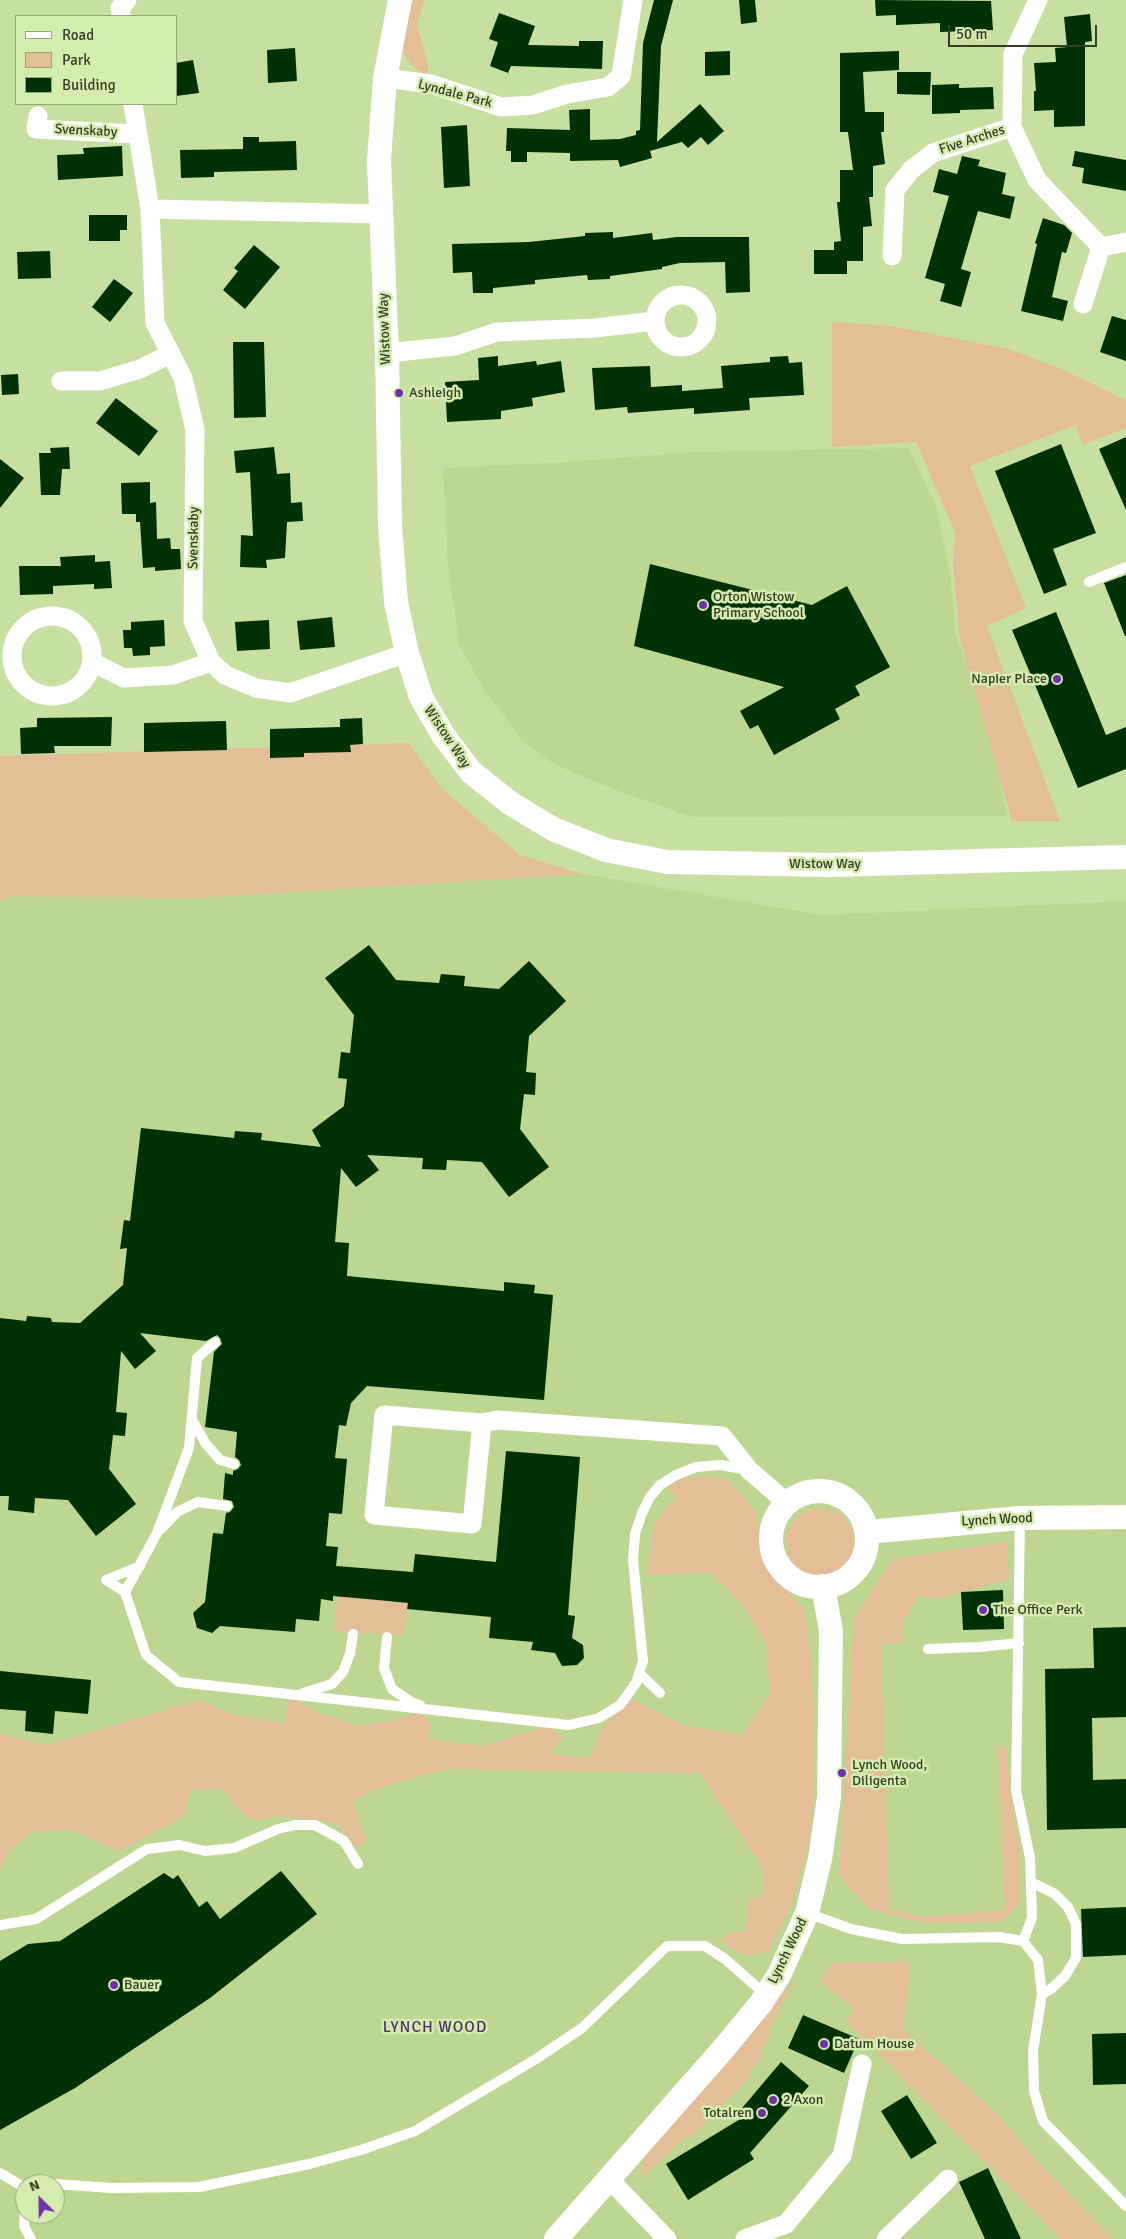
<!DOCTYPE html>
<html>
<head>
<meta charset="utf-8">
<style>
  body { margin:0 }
  #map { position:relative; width:1126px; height:2239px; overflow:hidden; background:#c8dfa2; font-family:Signika,sans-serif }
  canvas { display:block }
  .legend { position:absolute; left:15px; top:15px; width:162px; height:90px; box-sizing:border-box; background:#d5ecaf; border:1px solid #95a678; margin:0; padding:6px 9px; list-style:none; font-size:15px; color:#353e26 }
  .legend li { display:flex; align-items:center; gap:10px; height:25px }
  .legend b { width:25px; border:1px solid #95a678 }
  .north { position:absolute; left:15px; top:2174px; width:50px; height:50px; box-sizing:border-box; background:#d5ecaf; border:1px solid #95a678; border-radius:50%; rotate:337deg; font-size:14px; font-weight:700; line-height:20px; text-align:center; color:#353e26 }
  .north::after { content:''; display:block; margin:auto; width:18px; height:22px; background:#7032a7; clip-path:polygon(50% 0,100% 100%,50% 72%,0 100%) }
  .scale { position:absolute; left:948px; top:25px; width:149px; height:22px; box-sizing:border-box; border:2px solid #353e26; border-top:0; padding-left:6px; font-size:15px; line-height:18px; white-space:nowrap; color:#353e26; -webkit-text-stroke:4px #d5ecaf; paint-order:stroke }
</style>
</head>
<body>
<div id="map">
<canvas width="1126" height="2239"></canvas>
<ul class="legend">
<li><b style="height:6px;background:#fff"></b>Road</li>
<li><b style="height:14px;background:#e4bd99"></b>Park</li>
<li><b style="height:14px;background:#003105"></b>Building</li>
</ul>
<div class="north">N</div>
<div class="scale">50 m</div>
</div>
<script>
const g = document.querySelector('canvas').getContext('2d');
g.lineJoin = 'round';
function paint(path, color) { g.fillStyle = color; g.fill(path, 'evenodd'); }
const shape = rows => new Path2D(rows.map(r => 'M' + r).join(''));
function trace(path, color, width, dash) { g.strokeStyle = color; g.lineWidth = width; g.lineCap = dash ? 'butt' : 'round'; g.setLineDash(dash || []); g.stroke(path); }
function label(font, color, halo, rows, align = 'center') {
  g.font = font + ' Signika,sans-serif'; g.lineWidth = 5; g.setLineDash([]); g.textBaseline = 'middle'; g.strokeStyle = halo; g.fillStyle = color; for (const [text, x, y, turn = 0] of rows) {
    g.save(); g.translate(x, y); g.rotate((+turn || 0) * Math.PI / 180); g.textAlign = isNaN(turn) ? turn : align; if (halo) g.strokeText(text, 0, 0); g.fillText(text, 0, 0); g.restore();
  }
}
paint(shape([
  [908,448,936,505,950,575,956,636,985,710,1007,816,692,817,610,788,552,763,523,741,483,688,459,644,448,566,443,468,569,462,693,452],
  [582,874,824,915,1126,901,1126,2239,0,2239,0,902,9,896,192,898],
  [25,2184,55,2184,55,2214,25,2214]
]), '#bdd692');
paint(shape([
  [410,0,424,0,417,25,429,68,426,75,412,66,399,46],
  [832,322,891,326,1008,349,1059,368,1126,400,1126,428,1083,445,1075,425,970,466,1026,608,987,626,1060,821,1012,821,960,639,953,561,956,534,916,442,832,447],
  [409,743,442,789,520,855,582,874,192,898,9,896,0,902,0,756],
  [705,1476,725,1479,744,1497,757,1514,763,1551,771,1574,804,1609,812,1661,814,1787,810,1841,793,1902,768,1952,746,1956,731,1948,721,1939,733,1932,745,1932,748,1919,748,1901,764,1894,764,1870,700,1773,446,1769,381,1787,353,1801,362,1830,368,1838,356,1848,340,1826,322,1820,276,1816,255,1821,241,1812,221,1788,191,1790,183,1817,119,1851,73,1830,32,1832,7,1853,0,1871,0,1734,47,1745,200,1700,236,1716,284,1723,289,1697,319,1713,356,1725,388,1722,420,1712,432,1725,427,1739,484,1746,546,1726,563,1736,551,1754,590,1758,605,1724,632,1699,685,1726,742,1735,770,1694,766,1645,744,1606,710,1572,648,1575,654,1524,677,1498,667,1487,684,1478],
  '786 1542a34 34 0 1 1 68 0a34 34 0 1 1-68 0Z',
  [1007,1542,1009,1579,939,1598,919,1596,903,1621,902,1643,881,1644,889,1909,923,1917,1005,1910,998,1745,1007,1748,1010,1794,1020,1848,1019,1905,1001,1922,925,1923,871,1909,848,1887,839,1872,854,1619,893,1559],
  [339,1584,379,1587,378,1600,399,1602,410,1590,403,1635,334,1631],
  [908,1961,910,1974,903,2029,999,2116,1037,2161,1113,2239,1061,2239,845,2020,855,2010,820,1981,833,1963],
  [796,1978,768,2033,771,2035,760,2053,763,2057,753,2066,750,2077,695,2134,682,2140,642,2178,643,2160,659,2137,732,2058]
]), '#e4bd99');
paint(shape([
  [654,0,673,0,661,46,657,142,700,104,724,131,708,145,701,137,688,148,682,142,650,151,652,158,620,167,618,160,570,161,570,153,527,152,527,162,511,162,511,151,506,151,507,128,570,130,569,110,590,109,590,140,620,139,636,135,636,131,640,130,643,43],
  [739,0,755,0,757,22,741,24],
  [875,0,991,1,993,30,940,32,940,23,896,25,896,15,876,16],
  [499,13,535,26,528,45,579,46,579,41,603,41,602,69,511,66,508,73,490,66,498,42,489,39],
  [1090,14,1092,41,1085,42,1085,126,1054,127,1054,110,1034,111,1034,91,1036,91,1034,63,1056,62,1055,48,1067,47,1064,17],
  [295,48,297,81,268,83,267,50],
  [730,51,730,75,705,76,705,52],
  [899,51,899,70,863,72,865,112,884,112,884,132,881,132,885,164,873,166,873,197,869,197,872,226,863,227,863,261,847,261,847,274,814,274,814,250,834,250,834,242,841,241,837,202,840,202,840,170,853,170,848,132,840,132,840,53],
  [193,60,199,93,176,96,176,63],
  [897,72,931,72,930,95,897,94],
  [959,84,959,88,993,87,994,109,960,110,960,113,932,114,932,85],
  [467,125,470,186,444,188,441,127],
  [243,137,259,137,259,142,296,141,297,170,214,172,214,177,181,178,180,150,243,149],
  [122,146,123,176,58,180,57,155,84,154,83,148],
  [1075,151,1126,160,1126,191,1082,183,1084,168,1072,166],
  [962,156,980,160,978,166,1006,173,1002,194,1015,197,1010,219,978,211,961,269,971,272,961,307,940,301,945,284,925,278,949,196,933,192,939,169,957,174],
  [89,215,127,215,127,230,120,230,120,241,89,241],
  [1043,218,1064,225,1072,233,1066,253,1062,252,1052,297,1068,301,1063,321,1021,311,1037,244,1035,243],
  [613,232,613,238,652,233,653,240,677,237,749,237,750,292,726,293,725,262,680,263,662,267,662,269,610,276,610,279,588,280,587,275,535,280,535,284,493,288,493,293,473,293,472,272,453,273,452,244,529,242,585,236,585,233],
  [254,245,280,267,245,309,223,290,238,271,234,268],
  [50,251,51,278,18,279,17,252],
  [114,279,133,293,110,322,92,307],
  [1112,316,1126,320,1126,361,1100,352],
  [233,342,264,342,266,417,234,418],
  [498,356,498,366,536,361,537,365,561,361,565,392,532,398,533,406,501,411,501,419,447,422,445,382,479,380,478,358],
  [788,356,789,363,802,362,804,395,749,398,750,410,694,414,694,408,628,413,627,407,595,410,592,368,650,366,651,387,682,385,682,391,723,388,721,366,770,362,770,357],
  [18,374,19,394,2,395,1,375],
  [116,398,158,431,139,456,96,423],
  [1126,437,1126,510,1099,449],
  [1061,444,1096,533,1053,549,1067,585,1044,594,995,471],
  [69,447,70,469,62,469,60,495,41,495,39,453,51,453,50,448],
  [274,447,277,474,290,473,291,503,302,502,303,521,287,522,285,558,266,560,267,568,240,567,241,535,253,536,250,472,236,473,234,451],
  [0,459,24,478,0,508],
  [150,482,150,503,156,502,157,539,170,538,171,549,180,549,181,569,155,571,155,567,143,568,140,522,136,522,136,514,122,514,121,483],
  [95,555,95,562,110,561,112,588,94,589,94,584,53,586,53,594,20,595,19,566,61,566,60,557],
  [650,564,812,605,847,586,890,667,855,686,860,695,835,709,840,719,774,755,758,725,750,729,740,711,784,687,634,646],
  [1126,575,1126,636,1125,636,1104,583],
  [1056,612,1106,735,1126,727,1126,769,1078,788,1012,630],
  [332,617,335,647,300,650,297,621],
  [164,620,165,646,150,647,150,655,133,656,132,648,124,648,123,630,131,630,131,622],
  [269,620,270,649,237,651,235,622],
  [112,717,111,746,54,746,55,753,21,754,20,728,37,727,37,718],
  [362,718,363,744,350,745,351,752,304,753,304,757,270,758,270,729,340,727,340,719],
  [226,721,227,750,144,752,144,723],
  [369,945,396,980,439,983,441,974,465,976,464,986,499,989,529,961,566,1001,529,1036,526,1072,536,1073,535,1095,524,1094,520,1129,549,1167,509,1197,482,1162,447,1160,446,1170,422,1169,423,1158,367,1155,379,1170,356,1187,341,1168,335,1242,349,1243,347,1276,504,1291,504,1282,535,1285,534,1293,553,1295,544,1400,367,1386,351,1403,346,1426,339,1425,335,1458,347,1459,342,1514,329,1513,326,1546,338,1547,336,1566,413,1572,415,1554,496,1562,506,1451,580,1457,568,1615,575,1616,572,1638,583,1645,584,1658,577,1665,562,1666,555,1653,531,1650,533,1642,489,1638,491,1617,407,1609,408,1603,378,1600,333,1596,333,1601,321,1599,319,1621,296,1619,295,1632,220,1626,212,1633,197,1628,193,1613,205,1602,213,1533,223,1534,226,1513,230,1512,234,1507,232,1501,223,1499,225,1473,233,1475,233,1471,238,1469,241,1465,239,1460,235,1457,237,1432,205,1427,214,1352,222,1344,220,1338,217,1335,206,1341,140,1333,156,1351,135,1369,121,1351,116,1412,127,1413,125,1436,113,1435,109,1469,136,1504,96,1536,68,1500,35,1498,34,1513,8,1510,9,1496,0,1496,0,1318,26,1321,27,1316,51,1318,52,1322,80,1323,123,1285,127,1248,120,1249,124,1220,130,1221,141,1128,234,1138,235,1131,262,1133,261,1140,321,1147,312,1130,344,1106,347,1079,338,1078,341,1052,350,1053,354,1015,325,978],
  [1003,1590,1004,1629,963,1630,961,1592],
  [1126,1627,1126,1717,1092,1718,1093,1780,1126,1779,1126,1828,1047,1830,1045,1669,1094,1668,1093,1628],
  [0,1671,91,1680,88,1714,55,1711,53,1734,25,1731,26,1711,0,1709],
  [281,1871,317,1914,210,1998,75,2088,0,2130,0,1961,28,1944,60,1941,164,1873,173,1879,178,1875,199,1907,207,1901,220,1919],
  [1126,1907,1126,1955,1083,1957,1081,1909],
  [803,2015,859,2039,844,2073,788,2048],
  [1126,2033,1126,2084,1093,2085,1092,2034],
  [781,2062,809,2086,750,2153,754,2159,688,2200,666,2164,742,2118,737,2114],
  [907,2095,937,2143,911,2159,881,2111],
  [988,2168,1021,2239,985,2239,959,2182]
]), '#003105');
trace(shape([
  [1089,582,1126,567],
  [215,1342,197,1358,189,1448,157,1533,125,1592,146,1655,179,1682,569,1725,599,1718,620,1705,636,1683,643,1661,633,1560,635,1534,642,1513,650,1497,660,1485,676,1475,696,1467,721,1465,748,1470],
  [192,1420,206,1444,220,1460,234,1464],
  [1020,1518,1016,1790,1030,1858,1032,1918,1023,1941],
  [161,1529,177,1512,198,1502,227,1506],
  [106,1580,140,1566],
  [106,1580,125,1592],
  [387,1637,384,1668,392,1689,411,1702,420,1705],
  [928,1649,979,1647,1019,1643],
  [639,1673,660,1693],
  [303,1693,332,1684,343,1672,350,1654,353,1634],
  [1031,1882,1055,1894,1068,1907,1076,1924,1076,1958,1065,1976,1051,1989,1042,1994],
  [807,1913,851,1929,902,1939,999,1937,1023,1941,1038,1960,1042,1994,1033,2051,1034,2091,1043,2121,1126,2206],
  [0,1925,36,1919,147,1849,180,1845,205,1851,234,1848,278,1829,295,1825,315,1825,344,1841,358,1864],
  [0,2173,25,2188],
  [55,2184,111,2188,199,2187,309,2164,361,2150,415,2131,536,2059,582,2028,667,1946,705,1946,725,1959,766,1995],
  [25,2206,24,2226,31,2239]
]), '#fff', 10);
trace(shape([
  [1038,0,1013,54,1012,127,1037,180,1101,247,1126,242],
  [121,16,120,8,127,0],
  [385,78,431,84,501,107,533,105,567,94,608,87,621,76,633,0],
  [133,104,150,209,381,214],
  [38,116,36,129,137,134],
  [150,209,155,323,183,378,195,430,193,621,211,662,225,675,256,688,290,693,407,653],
  [892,256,895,190,912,169,933,153,1012,127],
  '655 321a26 26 0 1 1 52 0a26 26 0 1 1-52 0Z',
  [1083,304,1101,247],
  [387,353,455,346,497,332,595,328,655,321],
  [61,381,100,381,140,369,170,354],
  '12 656a40 40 0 1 1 80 0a40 40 0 1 1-80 0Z',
  [92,662,124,678,173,675,211,662],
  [482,1423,472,1524,374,1515,384,1415,482,1423,497,1420,722,1436,749,1470,787,1503],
  [610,2180,667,2239],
  [745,2239,786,2224,842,2156,862,2064],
  [886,2239,948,2179]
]), '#fff', 19);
trace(shape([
  [400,0,385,78,379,161,387,353,390,526,396,602,407,653,421,697,443,735,471,772,510,803,553,829,606,850,667,862,830,865,1126,857],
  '771 1539a48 48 0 1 1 96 0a48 48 0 1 1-96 0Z',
  [868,1532,1020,1518,1126,1517],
  [556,2239,725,2047,761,2003,779,1975,807,1913,820,1859,829,1797,831,1631,823,1586]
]), '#fff', 24);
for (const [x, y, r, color] of [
  [399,393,5,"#7032a7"],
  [703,605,5,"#7032a7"],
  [1057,679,5,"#7032a7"],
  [983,1610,5,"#7032a7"],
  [842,1773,5,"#7032a7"],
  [114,1985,5,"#7032a7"],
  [824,2044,5,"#7032a7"],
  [773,2100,5,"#7032a7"],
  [762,2113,5,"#7032a7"]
]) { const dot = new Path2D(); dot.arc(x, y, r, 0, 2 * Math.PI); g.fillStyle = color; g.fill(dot); trace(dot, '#d5ecaf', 2); }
label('14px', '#353e26', '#d5ecaf', [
  ["Lyndale Park",455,94,15],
  ["Svenskaby",86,131,3],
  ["Five Arches",972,140,-18],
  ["Wistow Way",385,329,-92],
  ["Svenskaby",194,538,-89],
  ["Wistow Way",447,737,56],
  ["Wistow Way",825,864],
  ["Lynch Wood",997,1520,-3],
  ["Lynch Wood",788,1951,-64]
]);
label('14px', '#353e26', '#d5ecaf', [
  ["Ashleigh",409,393],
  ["Orton Wistow",713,597],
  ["Primary School",713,613],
  ["Napier Place",1047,679,"right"],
  ["The Office Perk",993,1610],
  ["Lynch Wood,",852,1765],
  ["Diligenta",852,1781],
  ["Bauer",124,1985],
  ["Datum House",834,2044],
  ["2 Axon",783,2100],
  ["Totalren",752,2113,"right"]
], 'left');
g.letterSpacing = '1px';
label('16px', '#4d316b', '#d5ecaf', [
  ["LYNCH WOOD",435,2028]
]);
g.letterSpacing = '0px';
</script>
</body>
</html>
